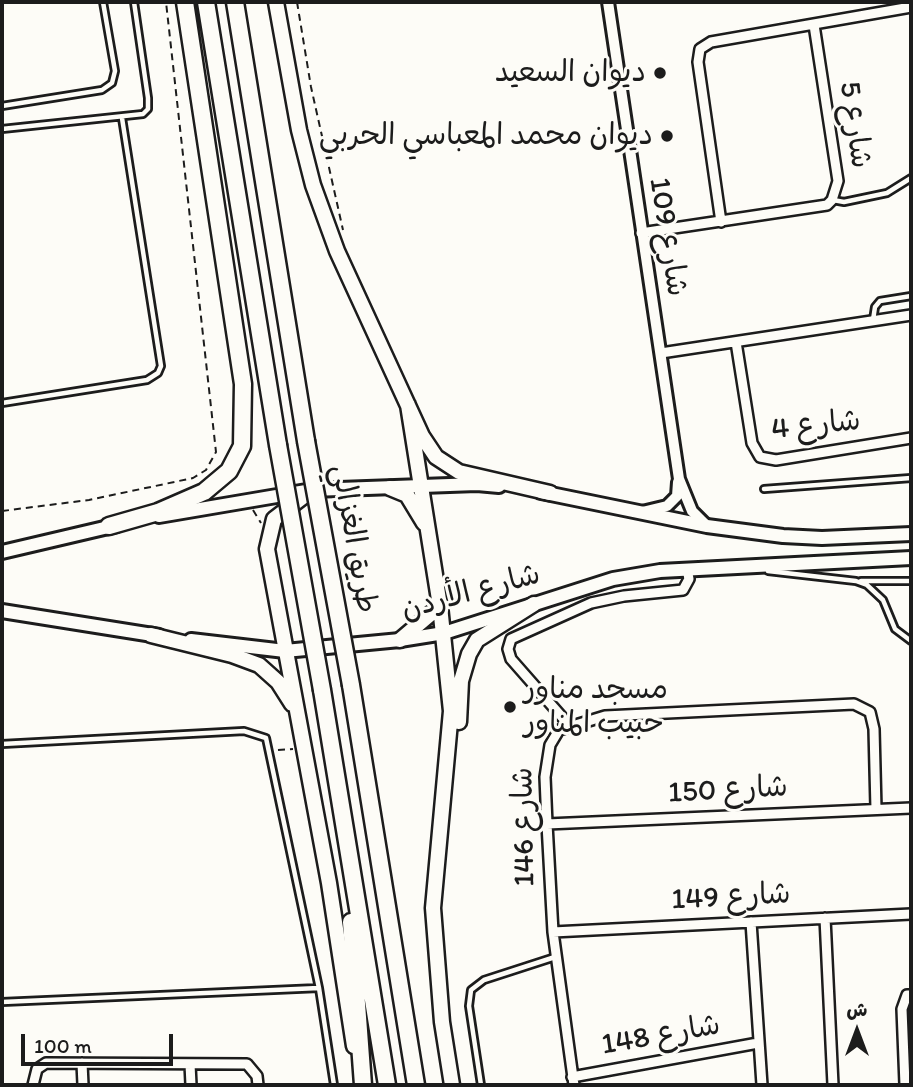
<!DOCTYPE html>
<html>
<head>
<meta charset="utf-8">
<style>
  body { margin:0 }
  #map { position:relative; width:913px; height:1087px; overflow:hidden; background:#fdfcf7; font-family:Itim,"Playpen Sans Arabic",sans-serif }
  canvas { display:block }
  .frame { position:absolute; inset:0; border:4px solid #1c1c1c; pointer-events:none }
  .north { position:absolute; left:822px; top:996px; width:70px; height:70px; -webkit-text-stroke:5px #fdfcf7; paint-order:stroke; rotate:0deg; font-size:19px; font-weight:700; line-height:28px; text-align:center; color:#1c1c1c }
  .north::after { content:''; display:block; margin:auto; width:24px; height:32px; background:#1c1c1c; clip-path:polygon(50% 0,100% 100%,50% 72%,0 100%) }
  .scale { position:absolute; left:21px; top:1034px; width:152px; height:32px; box-sizing:border-box; border:4px solid #1c1c1c; border-top:0; padding-left:9px; font-size:21px; line-height:24px; white-space:nowrap; color:#1c1c1c; -webkit-text-stroke:5px #fdfcf7; paint-order:stroke }
</style>
</head>
<body>
<div id="map">
<canvas width="913" height="1087"></canvas>
<div class="frame"></div>
<div class="north">ش</div>
<div class="scale">100 m</div>
</div>
<script>
const g = document.querySelector('canvas').getContext('2d');
g.lineJoin = 'round';
const shape = rows => new Path2D(rows.map(r => 'M' + r).join(''));
function trace(path, color, width, dash) { g.strokeStyle = color; g.lineWidth = width; g.lineCap = dash ? 'butt' : 'round'; g.setLineDash(dash || []); g.stroke(path); }
function label(font, color, halo, rows, align = 'center') {
  g.font = font + ' Itim,"Playpen Sans Arabic",sans-serif'; g.lineWidth = 6; g.setLineDash([]); g.textBaseline = 'middle'; g.strokeStyle = halo; g.fillStyle = color; for (const [text, x, y, turn = 0] of rows) {
    g.save(); g.translate(x, y); g.rotate((+turn || 0) * Math.PI / 180); g.textAlign = isNaN(turn) ? turn : align; if (halo) g.strokeText(text, 0, 0); g.fillText(text, 0, 0); g.restore();
  }
}
const service = shape([
  [2,106,102,90,112,83,115,71,103,2],
  [2,129,143,114,148,109,148,98,134,2],
  [833,200,844,202,887,193,911,178],
  [873,320,875,307,880,301,911,296],
  [2,403,147,380,158,373,161,366,122,118],
  [764,489,911,478],
  [768,571,856,581,867,585,883,600,895,629,911,641],
  [861,581,911,581],
  [2,744,244,731,266,738,319,988,334,1085],
  [2,1002,319,988],
  [481,1085,469,1006,471,990,484,980,555,957]
]);
const minor = shape([
  [721,222,698,62,700,49,711,42,911,7],
  [641,233,827,205,832,200,838,181,814,25],
  [736,342,752,443,760,457,776,460,911,438],
  [661,353,911,315],
  [569,725,511,659,508,649,511,639,591,603,624,596,683,590,689,579,687,569],
  [547,824,911,808],
  [825,918,833,1085],
  [751,922,762,1085],
  [553,932,911,914],
  [82,1063,83,1085],
  [190,1064,191,1085],
  [572,1077,758,1043],
  [33,1085,37,1069,46,1063,247,1064,257,1076,258,1085],
  [574,1085,553,932,547,824,545,777,550,745,559,730,605,716,854,704,870,712,874,729,876,809],
  [905,1085,902,1009,907,995,911,995]
]);
const tertiary = shape([
  [608,2,679,479,692,511,707,526],
  [642,512,667,506,677,496,678,482]
]);
const secondary = shape([
  [541,492,707,526,783,536,822,538,911,534],
  [159,516,312,490,477,484,499,486],
  [2,552,117,525],
  [2,611,159,636],
  [191,640,285,651,400,640,444,633,613,579,660,571,911,558]
]);
const primary = shape([
  [276,2,299,130,313,185,337,251,422,436,436,457,459,472,550,493],
  [408,405,440,606,451,711,433,908,442,1022,452,1085],
  [390,488,407,495,424,523],
  [312,490,274,519,267,549,329,883,354,1046],
  [151,635,232,655,259,665,278,682,292,704],
  [400,640,440,606],
  [459,722,461,681,469,654,477,640,534,604]
]);
const motorway = shape([
  [206,2,278,445],
  [235,2,306,441],
  [109,526,158,512,204,492,229,471,242,446,243,384,185,2],
  [351,685,416,1085],
  [322,690,387,1085],
  [351,922,363,1085]
]);
trace(service, '#1c1c1c', 10);
trace(minor, '#1c1c1c', 14);
trace(tertiary, '#1c1c1c', 16);
trace(secondary, '#1c1c1c', 18);
trace(primary, '#1c1c1c', 19);
trace(motorway, '#1c1c1c', 21);
trace(shape([
  [297,2,311,87,343,230],
  [253,510,261,523],
  [2,511,89,500,193,478,206,470,216,452,166,2],
  [278,750,293,749]
]), '#1c1c1c', 2, [7, 5]);
trace(service, '#fdfcf7', 4.5);
trace(minor, '#fdfcf7', 9);
trace(tertiary, '#fdfcf7', 10);
trace(secondary, '#fdfcf7', 12);
trace(primary, '#fdfcf7', 14);
trace(motorway, '#fdfcf7', 16);
const motorwayBridge = shape([
  [306,441,351,685],
  [278,445,322,690]
]);
trace(motorwayBridge, '#1c1c1c', 21, []);
trace(motorwayBridge, '#fdfcf7', 16);
for (const [x, y, r, color] of [
  [660,73,7,"#1c1c1c"],
  [667,136,7,"#1c1c1c"],
  [510,707,7,"#1c1c1c"]
]) { const dot = new Path2D(); dot.arc(x, y, r, 0, 2 * Math.PI); g.fillStyle = color; g.fill(dot); trace(dot, '#fdfcf7', 2.5); }
label('30px', '#1c1c1c', '#fdfcf7', [
  ["ديوان السعيد",646,73],
  ["ديوان محمد المعباسي الحربي",653,136],
  ["مسجد مناور",524,690,"left"],
  ["حبيب المناور",524,724,"left"]
], 'right');
label('30px', '#1c1c1c', '#fdfcf7', [
  ["شارع 5",854,125,82],
  ["شارع 109",667,237,81],
  ["شارع 4",816,426,-6],
  ["طريق الغزالي",353,539,80],
  ["شارع الأردن",471,593,-15],
  ["شارع 150",728,791,-3],
  ["شارع 146",525,827,-91],
  ["شارع 149",731,898,-3],
  ["شارع 148",661,1036,-10]
]);
</script>
</body>
</html>
